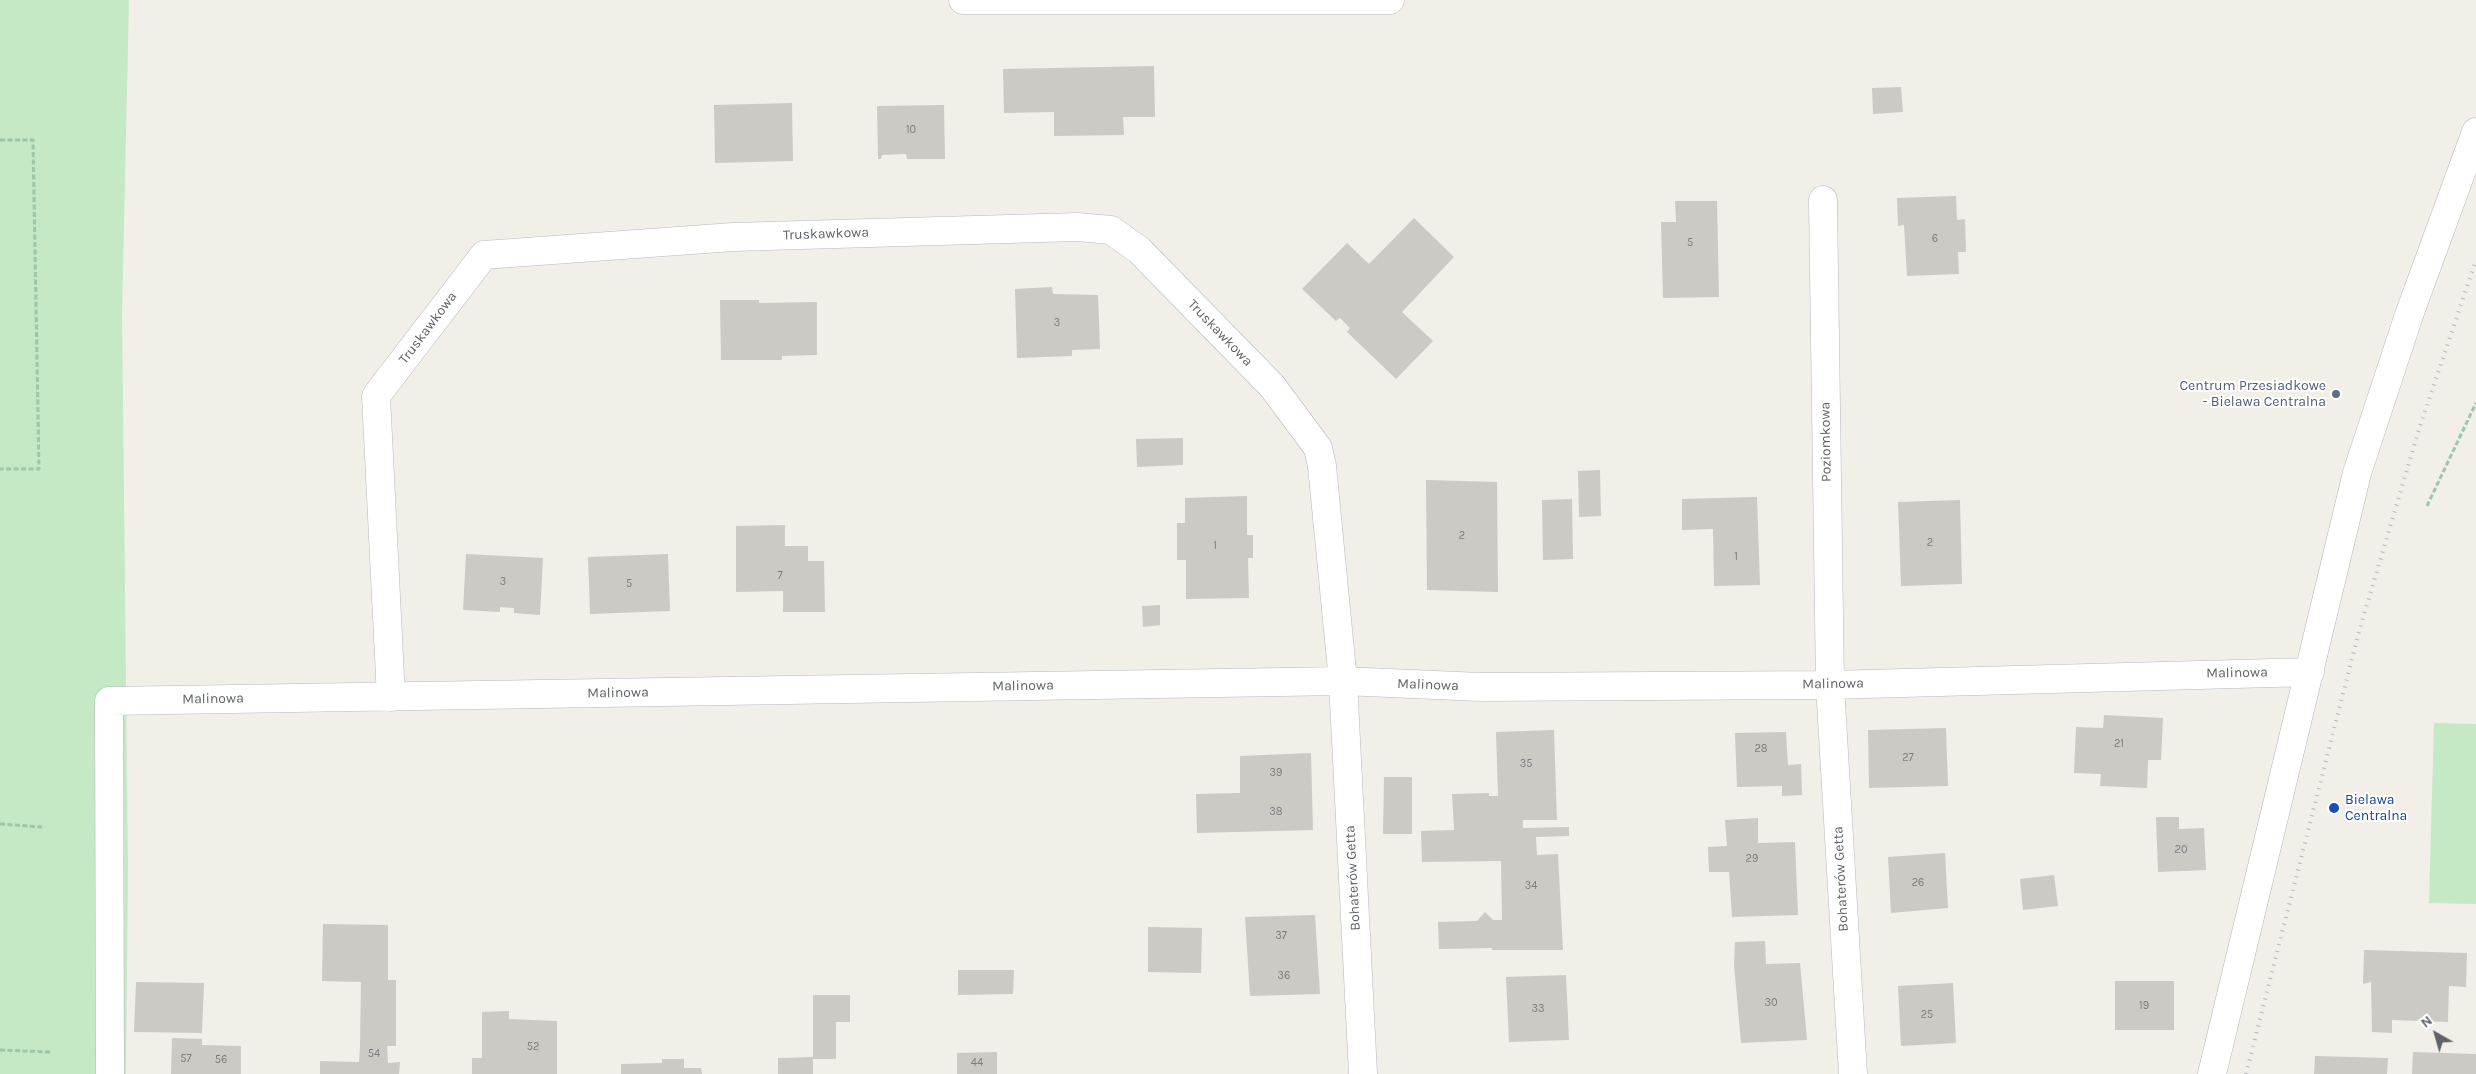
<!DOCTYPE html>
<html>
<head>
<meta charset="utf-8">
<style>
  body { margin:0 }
  #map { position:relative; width:2476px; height:1074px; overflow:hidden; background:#f1efe8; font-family:Karla,sans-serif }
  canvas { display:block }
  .north { position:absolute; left:2411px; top:1009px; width:50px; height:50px; -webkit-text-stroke:4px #fff; paint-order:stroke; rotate:322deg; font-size:14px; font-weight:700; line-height:20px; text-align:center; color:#5f6368 }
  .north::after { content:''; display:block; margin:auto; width:18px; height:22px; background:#5f6368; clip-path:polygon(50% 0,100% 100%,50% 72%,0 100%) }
</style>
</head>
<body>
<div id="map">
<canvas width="2476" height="1074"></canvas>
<div class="north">N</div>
</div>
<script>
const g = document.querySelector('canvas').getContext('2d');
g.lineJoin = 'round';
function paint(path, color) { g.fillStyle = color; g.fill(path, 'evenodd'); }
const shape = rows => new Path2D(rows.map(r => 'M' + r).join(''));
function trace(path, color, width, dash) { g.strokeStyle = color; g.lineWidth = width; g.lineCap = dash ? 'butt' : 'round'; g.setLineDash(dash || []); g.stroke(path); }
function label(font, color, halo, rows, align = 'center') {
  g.font = font + ' Karla,sans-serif'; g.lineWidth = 4; g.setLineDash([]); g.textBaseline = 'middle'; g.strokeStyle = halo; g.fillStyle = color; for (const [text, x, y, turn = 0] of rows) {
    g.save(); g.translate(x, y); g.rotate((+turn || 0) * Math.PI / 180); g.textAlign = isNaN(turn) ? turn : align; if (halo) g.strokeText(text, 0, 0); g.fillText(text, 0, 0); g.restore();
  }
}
paint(shape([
  [0,0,129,0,122,313,128,870,126,1074,0,1074],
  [2434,723,2476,724,2476,904,2429,903]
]), '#c5e8c5');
paint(shape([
  [1154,66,1155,117,1123,117,1124,135,1054,136,1054,112,1004,113,1003,69],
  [1901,87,1903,112,1873,114,1872,88],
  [792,103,793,161,715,163,714,105],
  [944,105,945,159,907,159,906,154,882,155,881,159,878,159,877,106],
  [1956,196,1957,220,1965,219,1966,252,1958,252,1959,274,1907,276,1904,225,1898,226,1897,198],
  [1675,201,1717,201,1719,297,1663,298,1661,222,1676,222],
  [1414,218,1454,257,1402,312,1433,341,1396,379,1347,332,1350,328,1340,318,1336,321,1302,289,1347,243,1369,264],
  [1052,287,1053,294,1098,295,1100,349,1072,350,1072,356,1017,358,1015,289],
  [720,300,759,300,759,303,817,302,817,355,782,356,782,360,721,360],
  [1183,438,1183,465,1137,467,1136,439],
  [1600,470,1601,516,1579,517,1578,471],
  [1426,480,1497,482,1498,592,1427,590],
  [1247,496,1247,535,1253,535,1253,558,1248,558,1249,598,1186,599,1186,560,1177,560,1177,523,1185,523,1185,498],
  [1757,497,1760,585,1714,586,1713,529,1682,530,1682,499],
  [1572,499,1573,559,1543,560,1542,500],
  [1960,500,1962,584,1901,586,1898,502],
  [785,525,785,546,808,546,808,561,824,561,825,612,783,612,783,591,736,592,736,526],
  [466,554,543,558,540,615,514,613,514,608,500,607,500,612,463,610],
  [668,554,670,611,590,614,588,557],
  [1160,605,1160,625,1143,627,1142,606],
  [2104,715,2163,718,2161,760,2148,760,2147,788,2100,786,2101,774,2074,773,2076,727,2103,728],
  [1946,728,1948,786,1869,788,1868,730],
  [1554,730,1557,820,1523,820,1523,828,1569,827,1569,836,1536,837,1537,855,1558,854,1563,950,1492,950,1492,948,1439,949,1438,922,1477,921,1485,912,1493,920,1502,920,1501,861,1422,862,1421,831,1454,830,1452,794,1489,793,1489,796,1498,796,1496,732],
  [1786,732,1788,765,1801,764,1802,795,1782,796,1782,786,1737,787,1735,733],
  [1311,753,1313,830,1197,833,1196,794,1240,793,1240,756],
  [1384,777,1412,777,1412,834,1383,834],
  [2156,817,2179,817,2179,829,2204,828,2206,870,2158,872],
  [1758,818,1758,843,1795,842,1798,915,1732,917,1729,872,1709,872,1708,847,1727,846,1725,820],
  [1945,853,1948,908,1891,913,1888,857],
  [2054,875,2058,906,2023,910,2020,879],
  [1315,915,1320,994,1250,996,1245,917],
  [323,924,388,925,388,980,396,980,396,1046,387,1046,388,1063,400,1062,399,1074,320,1074,320,1061,359,1062,360,1046,361,982,322,981],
  [1148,927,1202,928,1201,973,1148,972],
  [1765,941,1766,964,1800,963,1807,1040,1741,1043,1734,965,1735,942],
  [2364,950,2467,953,2466,987,2449,986,2448,1022,2392,1020,2392,1033,2372,1032,2371,982,2363,984],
  [958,970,1014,970,1013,994,958,995],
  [1566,975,1569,1040,1509,1042,1506,977],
  [2115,981,2174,981,2174,1030,2115,1030],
  [136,982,204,983,202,1033,134,1032],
  [1953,983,1956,1043,1901,1046,1898,986],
  [813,995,850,995,850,1022,836,1022,836,1059,813,1059,813,1074,778,1074,778,1058,813,1057],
  [509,1011,509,1019,557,1021,557,1074,472,1074,472,1058,482,1058,482,1012],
  [172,1038,202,1039,202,1045,241,1046,241,1074,171,1074],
  [997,1052,997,1074,957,1074,957,1053],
  [2413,1052,2476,1054,2476,1074,2412,1074],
  [2315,1056,2388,1058,2387,1074,2314,1074],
  [662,1059,684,1059,684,1068,701,1068,702,1074,621,1074,621,1064,662,1063]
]), '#cccac5');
const street = shape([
  [963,0,1390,0],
  [1823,200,1830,685,1853,1074],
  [391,697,376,396,484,255,733,237,1077,227,1111,230,1139,250,1272,386,1318,448,1322,466,1343,681,1363,1074],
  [110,1074,109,701,1343,681,1481,687,1830,685,2310,672],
  [2212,1074,2357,473,2409,315,2476,132]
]);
trace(street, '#b5b8bc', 29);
trace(shape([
  [0,140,33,140,39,469,0,469],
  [2427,506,2476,403],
  [0,824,42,827],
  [0,1050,51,1052]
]), '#9cc7a9', 3, [5, 2.5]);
trace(street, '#fff', 28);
trace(shape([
  [2246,1074,2358,635,2420,426,2476,260]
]), '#b6b7b8', 4, [1, 6]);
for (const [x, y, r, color] of [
  [2336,394,5,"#5c6f8a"],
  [2334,808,6,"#1a4fb4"]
]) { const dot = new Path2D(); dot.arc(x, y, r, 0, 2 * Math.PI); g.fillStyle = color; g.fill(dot); trace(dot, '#fff', 2); }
label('11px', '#7a7d7f', null, [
  ["10",911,130],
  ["6",1935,239],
  ["5",1690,243],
  ["3",1057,323],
  ["2",1462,536],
  ["2",1930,543],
  ["1",1215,546],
  ["1",1736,557],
  ["7",780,576],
  ["3",503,582],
  ["5",629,584],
  ["21",2119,744],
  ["28",1761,749],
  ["27",1908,758],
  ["35",1526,764],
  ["39",1276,773],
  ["38",1276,812],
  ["20",2181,850],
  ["29",1752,859],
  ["26",1918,883],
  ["34",1531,886],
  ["37",1281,936],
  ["36",1284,976],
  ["30",1771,1003],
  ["19",2144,1006],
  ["33",1538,1009],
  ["25",1927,1015],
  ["52",533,1047],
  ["54",374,1054],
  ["57",186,1059],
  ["56",221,1060],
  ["44",977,1063]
]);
label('14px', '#5f6368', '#fff', [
  ["Truskawkowa",826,234,-2],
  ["Truskawkowa",428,328,-53],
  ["Truskawkowa",1220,333,46],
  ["Poziomkowa",1826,442,-91],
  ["Malinowa",2237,673,-1],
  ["Malinowa",1833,684,-1],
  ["Malinowa",1428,685,2],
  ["Malinowa",1023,686,-1],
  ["Malinowa",618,693,-1],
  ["Malinowa",213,699,-1],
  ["Bohaterów Getta",1353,878,-93],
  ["Bohaterów Getta",1841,879,-93]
]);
label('14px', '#4e5e75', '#fff', [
  ["Centrum Przesiadkowe",2326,386],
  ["- Bielawa Centralna",2326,402]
], 'right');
label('14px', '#164399', '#fff', [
  ["Bielawa",2345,800],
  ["Centralna",2345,816]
], 'left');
</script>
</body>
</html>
